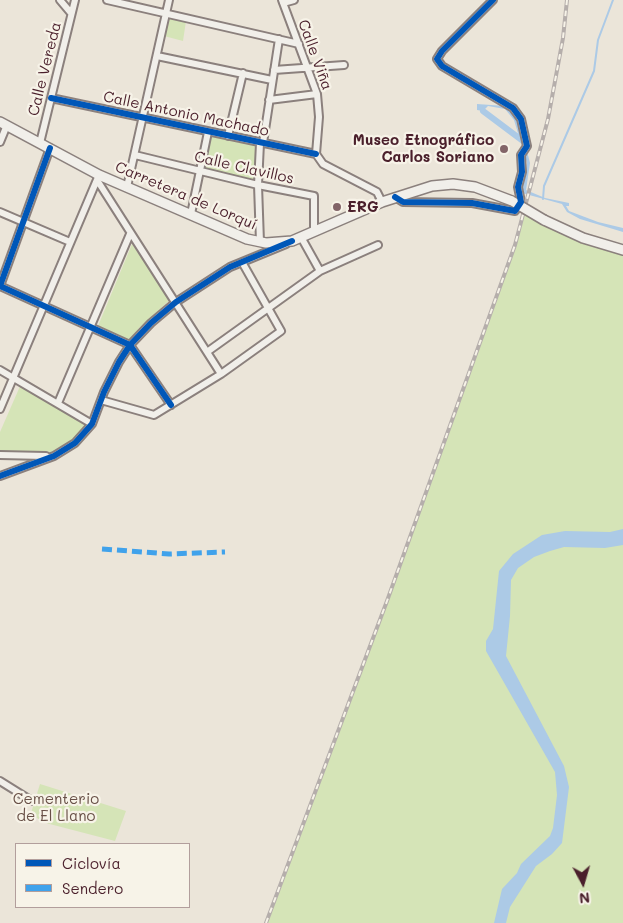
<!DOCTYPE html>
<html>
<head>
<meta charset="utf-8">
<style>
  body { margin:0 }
  #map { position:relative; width:623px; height:923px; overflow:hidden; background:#ebe5d9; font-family:Mali,sans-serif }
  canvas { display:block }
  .legend { position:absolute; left:15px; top:843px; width:175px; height:65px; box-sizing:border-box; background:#f7f3e8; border:1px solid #b29e9c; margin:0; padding:6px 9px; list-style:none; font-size:15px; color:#4a1f2b }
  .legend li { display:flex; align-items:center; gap:10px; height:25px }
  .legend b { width:25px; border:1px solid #b29e9c }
  .north { position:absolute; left:558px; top:858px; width:50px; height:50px; -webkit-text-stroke:4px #f7f3e8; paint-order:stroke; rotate:174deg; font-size:14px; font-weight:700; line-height:20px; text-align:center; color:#4a1f2b }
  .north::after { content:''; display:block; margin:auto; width:18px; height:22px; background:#4a1f2b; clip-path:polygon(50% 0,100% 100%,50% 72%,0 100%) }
</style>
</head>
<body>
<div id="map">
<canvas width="623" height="923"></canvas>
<ul class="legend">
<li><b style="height:6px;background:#0057b8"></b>Ciclovía</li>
<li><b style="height:6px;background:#40a2eb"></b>Sendero</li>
</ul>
<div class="north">N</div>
</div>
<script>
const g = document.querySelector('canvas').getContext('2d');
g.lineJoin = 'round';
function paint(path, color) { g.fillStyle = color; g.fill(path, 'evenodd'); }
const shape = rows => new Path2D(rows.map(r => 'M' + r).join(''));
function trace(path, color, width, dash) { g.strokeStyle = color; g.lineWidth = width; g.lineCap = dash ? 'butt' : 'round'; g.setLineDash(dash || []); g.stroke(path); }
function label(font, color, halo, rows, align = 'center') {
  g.font = font + ' Mali,sans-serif'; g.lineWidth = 4.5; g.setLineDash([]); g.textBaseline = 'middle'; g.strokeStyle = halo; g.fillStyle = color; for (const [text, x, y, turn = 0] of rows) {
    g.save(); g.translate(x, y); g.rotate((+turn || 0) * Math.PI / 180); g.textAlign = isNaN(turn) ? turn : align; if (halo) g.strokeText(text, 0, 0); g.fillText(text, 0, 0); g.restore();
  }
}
paint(shape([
  [169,18,186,21,183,41,164,36],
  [211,136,258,144,255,182,205,170],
  [526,209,545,220,623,250,623,923,265,923,277,898,424,498],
  [132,244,170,300,139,328,130,341,98,326],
  [21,384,86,426,72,441,54,452,0,451,0,432],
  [40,784,126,811,115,841,42,822,31,813]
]), '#d5e4b7');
paint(shape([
  [477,104,505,106,515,115,520,124,530,163,526,190,545,198,569,203,569,206,566,206,569,211,598,222,623,228,623,232,580,219,567,212,562,204,522,193,527,163,514,120,505,109,488,106,483,111,477,110],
  [623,529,623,545,605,548,564,547,550,551,534,557,518,568,511,580,510,616,506,656,564,766,569,787,562,843,552,854,536,866,510,907,506,923,494,923,502,889,517,873,521,864,550,836,553,828,557,795,555,772,486,651,486,641,493,629,499,571,513,554,542,535,565,531,610,532]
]), '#accae6');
trace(shape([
  [543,199,544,186,594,71,598,40,613,0]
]), '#accae6', 2);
trace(shape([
  [483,111,523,141]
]), '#accae6', 6);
const minor = shape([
  [60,0,71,13],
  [107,0,299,44],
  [282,0,317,94,319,117,316,154,323,164,377,192,382,202],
  [283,3,294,0],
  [157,56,272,80],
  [274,70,344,65],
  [51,98,316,154],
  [269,100,317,94],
  [228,136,243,73],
  [0,142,7,125],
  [40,143,75,0],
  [263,143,279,39],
  [50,148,0,286,130,345,171,405],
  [135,155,258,185,314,196,314,231],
  [97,180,221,374],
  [127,187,169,0],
  [395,197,403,202,472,203,515,211,521,202,518,187,522,172,521,155,527,146,521,119,513,108,442,66,437,59,442,51,493,0],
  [0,212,70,242],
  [191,214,208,132],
  [301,237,320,271],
  [260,242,258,185,260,143],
  [207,352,320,271,378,245],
  [0,370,92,424],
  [101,400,154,415,221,374,281,331,242,262],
  [58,403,130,234],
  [0,409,99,175],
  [0,455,46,456],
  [0,476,54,456,75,443,92,424,104,392,119,362,130,345,151,323,176,302,230,267,286,244],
  [0,781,32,801]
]);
const secondary = shape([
  [0,122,99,175,247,239,266,243,292,241,382,202,432,186,453,184,475,187,512,201],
  [544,220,583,238,623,250]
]);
trace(minor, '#8b807d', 10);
trace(secondary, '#8b807d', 12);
trace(minor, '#f1efea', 6);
trace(secondary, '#f1efea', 9);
const rail = shape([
  [266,923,387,601,515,245,548,119,563,38,567,0]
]);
trace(rail, '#b5aeab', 4);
trace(rail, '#f7f3e8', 2, [5.5]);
const secondaryBridge = shape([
  [512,201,544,220]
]);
trace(secondaryBridge, '#8b807d', 12, []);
trace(secondaryBridge, '#f1efea', 9);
trace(shape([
  [102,549,169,554,225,552]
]), '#40a2eb', 5, [10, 5]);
trace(shape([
  [51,98,316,154],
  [50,148,0,286,130,345,171,405],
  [395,197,403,202,472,203,515,211,521,202,518,187,522,172,521,155,527,146,521,119,513,108,442,66,437,59,442,51,493,0],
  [0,476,54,456,75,443,92,424,104,392,119,362,130,345,151,323,176,302,230,267,292,241]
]), '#0057b8', 6);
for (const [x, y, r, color] of [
  [504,149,5,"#826468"],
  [337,207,5,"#826468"]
]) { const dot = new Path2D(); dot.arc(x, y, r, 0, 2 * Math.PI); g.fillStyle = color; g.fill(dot); trace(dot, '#f7f3e8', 2); }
label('15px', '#4a1f2b', '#f7f3e8', [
  ["Calle Viña",315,55,70],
  ["Calle Vereda",45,69,-76],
  ["Calle Antonio Machado",186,114,12],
  ["Calle Clavillos",244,168,13],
  ["Carretera de Lorquí",186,196,23]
]);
label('bold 15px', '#4a1f2b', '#f7f3e8', [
  ["Museo Etnográfico",494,140],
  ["Carlos Soriano",494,157],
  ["ERG",347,207,"left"]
], 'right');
label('15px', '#685047', '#f7f3e8', [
  ["Cementerio",56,799],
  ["de El Llano",56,816]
]);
</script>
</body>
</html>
